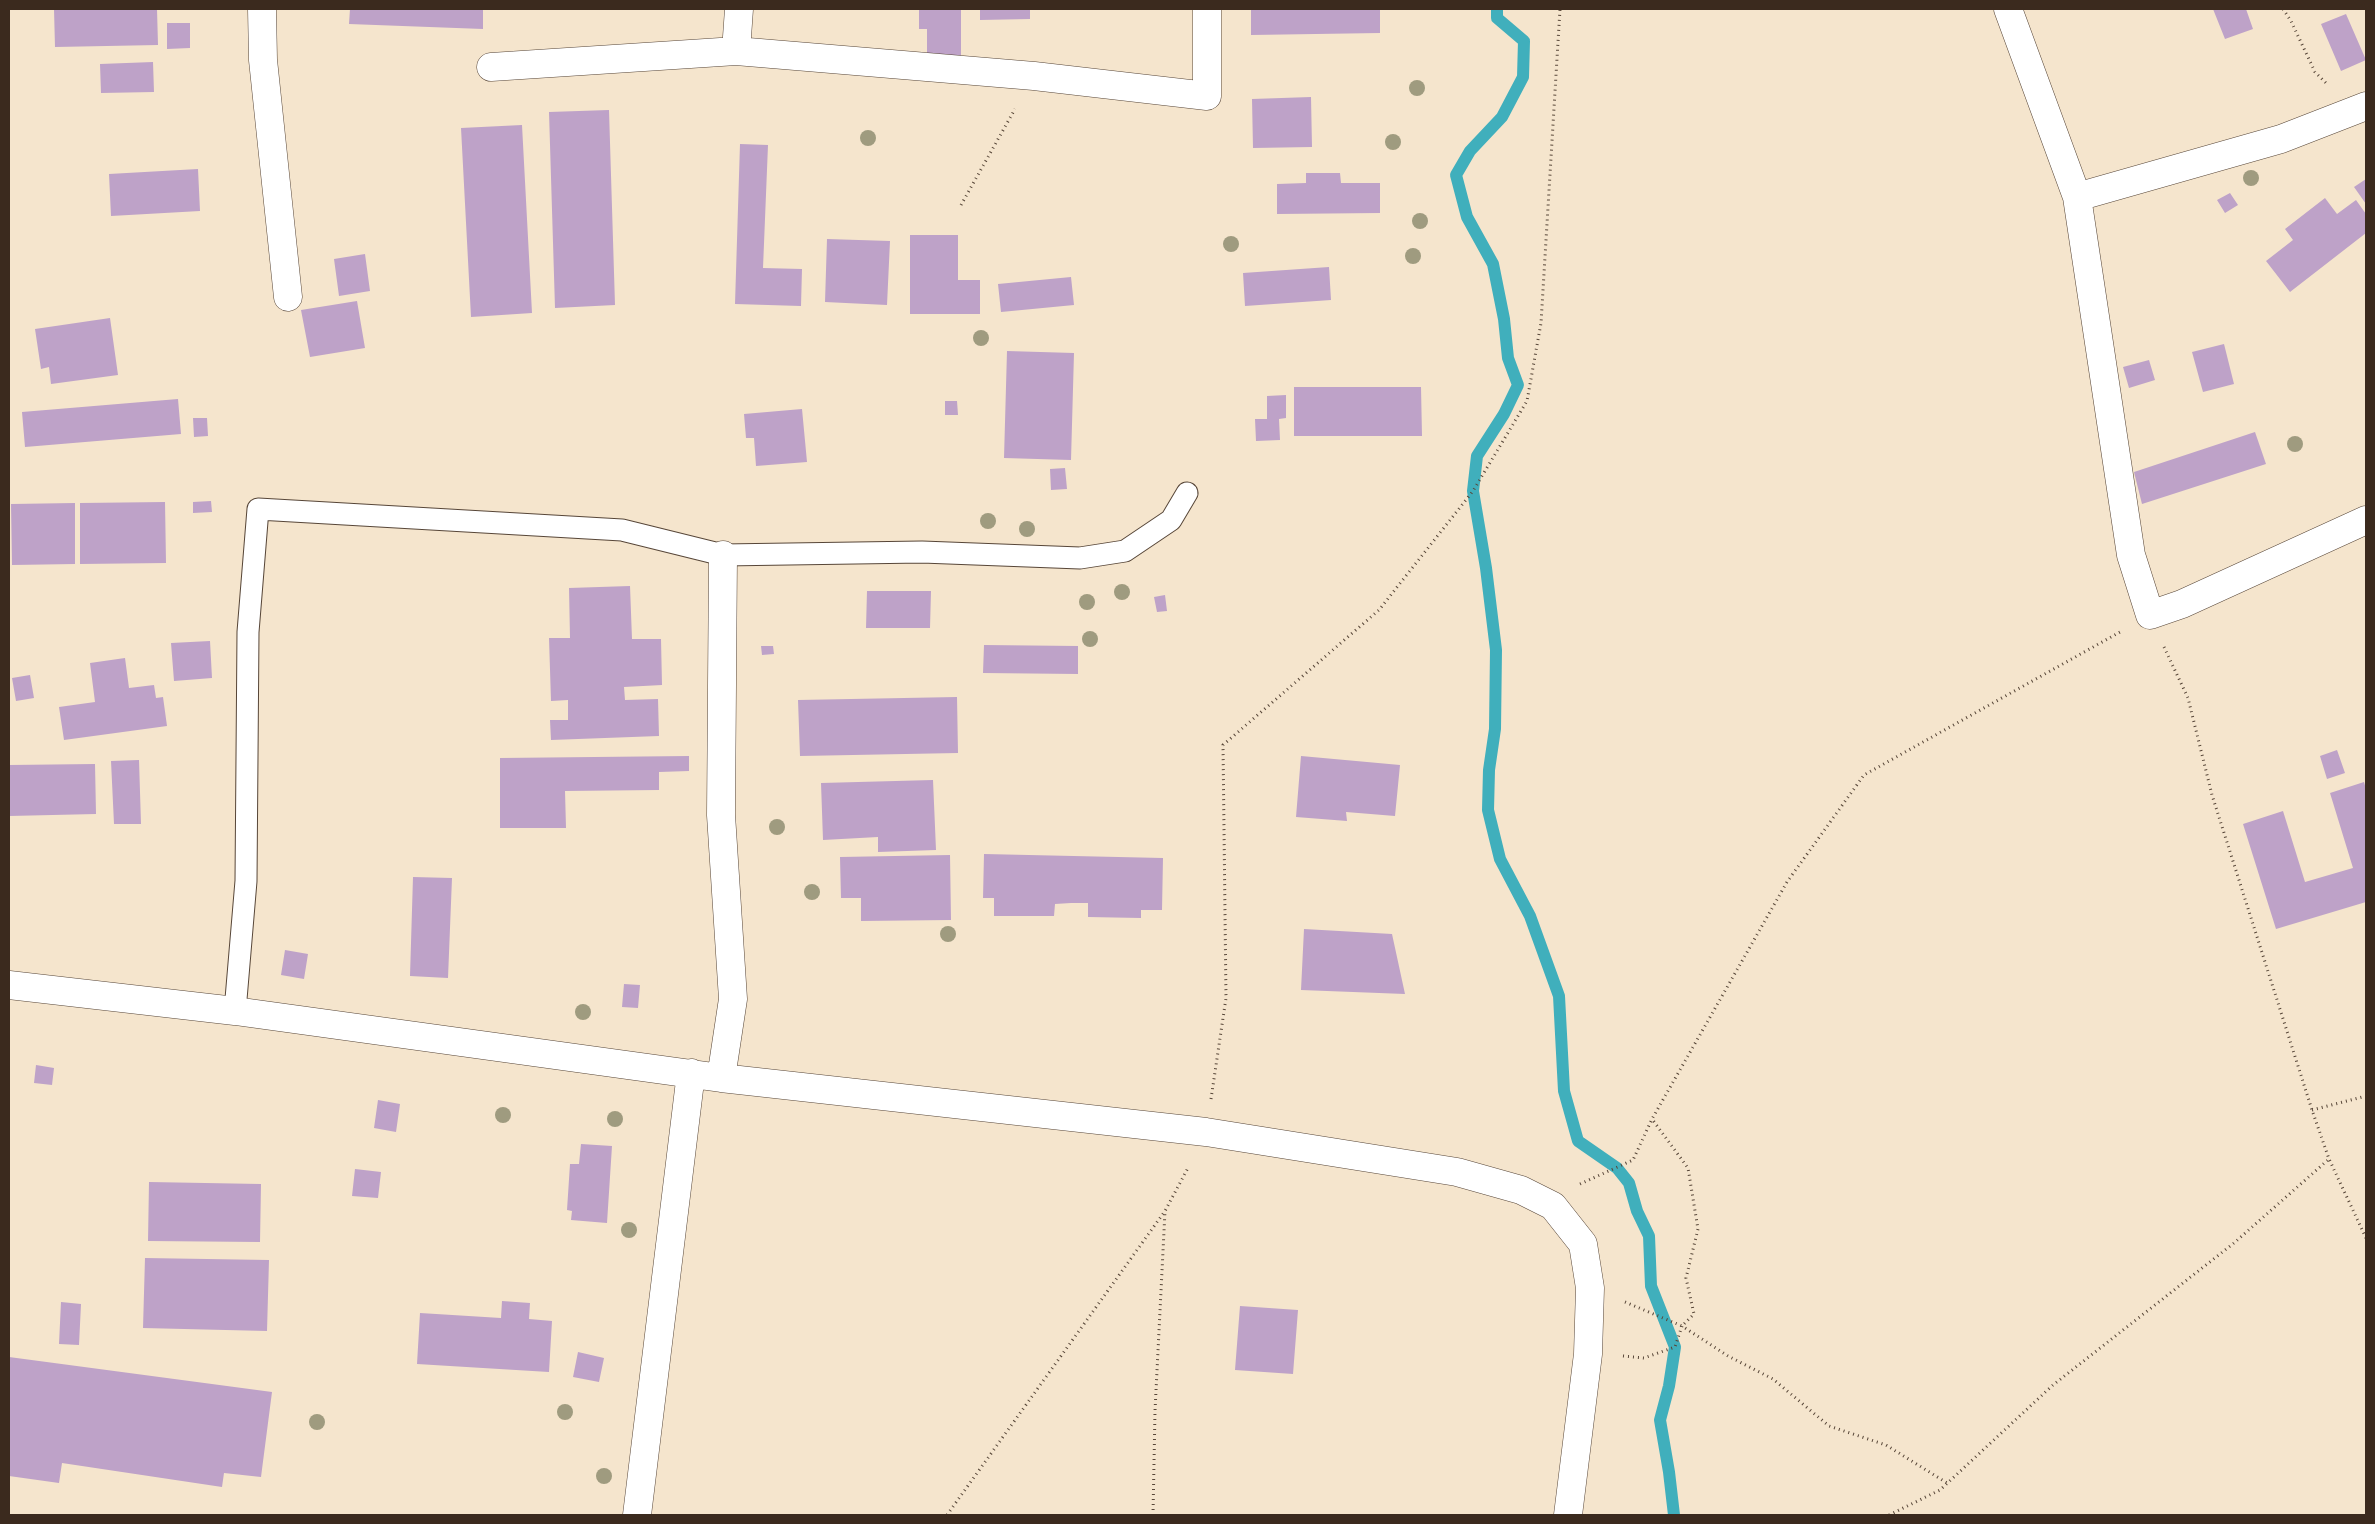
<!DOCTYPE html>
<html>
<head>
<meta charset="utf-8">
<style>
	body { margin:0 }
	#map { position:relative; width:2375px; height:1524px; overflow:hidden; background:#f5e5cd; font-family:"Shantell Sans",sans-serif }
	canvas { display:block }
	.frame { position:absolute; inset:0; border:10px solid #3b2a1e; pointer-events:none }
</style>
</head>
<body>
<div id="map">
<canvas width="2375" height="1524"></canvas>
<div class="frame"></div>
</div>
<script>
const g = document.querySelector('canvas').getContext('2d');
g.lineJoin = 'round';
function shape(rows) {
  const path = new Path2D();
  for (const r of rows) {
    path.moveTo(r[0], r[1]);
    for (let i = 2; i < r.length; i += 2) path.lineTo(r[i], r[i + 1]);
  }
  return path;
}
function strokePath(path, color, width, dash) {
  g.strokeStyle = color;
  g.lineWidth = width;
  g.lineCap = dash ? 'butt' : 'round';
  g.setLineDash(dash || []);
  g.stroke(path);
}
function paint(path, color) {
  g.fillStyle = color;
  g.fill(path, 'evenodd');
}
strokePath(shape([
	[1497,9,1497,18,1524,41,1523,77,1502,117,1470,151,1456,175,1467,217,1493,264,1504,319,1508,358,1518,385,1504,414,1477,456,1473,491,1486,568,1496,650,1495,729,1489,770,1488,810,1500,859,1530,916,1559,996,1564,1091,1578,1141,1617,1168,1629,1183,1637,1211,1649,1236,1651,1286,1675,1347,1669,1386,1660,1420,1669,1472,1674,1515]
]), '#40afbc', 12);
paint(shape([
	[54,9,157,9,158,45,55,47],
	[350,9,483,9,483,29,349,24],
	[919,9,961,9,961,56,927,57,927,29,919,29],
	[980,9,1030,9,1030,19,980,20],
	[1251,9,1380,9,1380,33,1251,35],
	[2213,9,2246,9,2253,29,2225,39],
	[2346,14,2366,60,2341,71,2321,24],
	[167,23,190,23,190,48,167,49],
	[153,62,154,92,101,93,100,64],
	[1311,97,1312,147,1253,148,1252,99],
	[609,110,615,305,555,308,549,112],
	[522,125,532,313,471,317,461,128],
	[740,144,768,145,763,268,802,269,801,306,735,304],
	[198,169,200,211,111,216,109,174],
	[1306,173,1340,173,1341,183,1380,183,1380,213,1277,214,1277,184,1306,183],
	[2366,179,2366,204,2354,187],
	[2230,193,2238,205,2225,213,2217,200],
	[2325,198,2337,214,2356,200,2366,214,2366,233,2290,292,2266,261,2293,240,2285,229],
	[910,235,958,235,958,280,980,280,980,314,910,314],
	[827,239,890,241,887,305,825,302],
	[365,254,370,291,339,296,334,259],
	[1329,267,1331,300,1245,306,1243,273],
	[1071,277,1074,305,1001,312,998,284],
	[357,301,365,348,310,357,301,310],
	[110,318,118,375,51,384,49,367,41,369,35,329],
	[2224,344,2234,384,2203,392,2192,352],
	[1007,351,1074,353,1071,460,1004,458],
	[2149,360,2155,380,2129,388,2123,367],
	[1294,387,1421,387,1422,436,1294,436],
	[1286,395,1286,418,1279,419,1280,440,1256,441,1255,419,1267,419,1267,396],
	[178,399,181,434,25,447,22,412],
	[945,401,957,401,958,415,945,415],
	[802,409,807,462,756,466,754,438,746,438,744,414],
	[193,418,207,418,208,436,194,437],
	[2255,432,2266,464,2142,504,2134,472],
	[1065,468,1067,489,1051,490,1050,469],
	[211,501,212,512,193,513,193,502],
	[165,502,166,563,80,564,80,503],
	[75,503,75,564,12,565,11,504],
	[630,586,632,639,661,639,662,685,624,687,625,700,658,699,659,736,551,740,550,720,568,720,568,700,551,701,549,638,570,638,569,588],
	[867,591,931,591,930,628,866,628],
	[1165,595,1167,611,1157,612,1154,597],
	[210,641,212,678,174,681,171,643],
	[984,645,1078,646,1078,674,983,673],
	[761,646,773,646,774,654,762,655],
	[125,658,129,688,154,685,156,698,163,697,167,726,64,740,59,707,95,702,90,663],
	[30,675,34,698,16,701,12,678],
	[957,697,958,753,800,756,798,700],
	[2337,750,2345,773,2327,779,2320,756],
	[689,756,689,771,659,772,659,790,565,791,566,828,500,828,500,758],
	[1301,756,1400,765,1395,816,1346,812,1347,821,1296,817],
	[139,760,141,824,114,824,111,761],
	[95,764,96,814,9,816,9,765],
	[933,780,936,850,878,852,878,837,823,840,821,783],
	[2364,782,2366,789,2366,902,2276,929,2243,824,2283,811,2305,882,2353,868,2330,793],
	[984,854,1163,858,1162,910,1141,910,1141,918,1088,917,1088,903,1071,903,1055,904,1054,916,994,916,994,898,983,898],
	[950,855,951,920,861,921,861,898,841,898,840,857],
	[413,877,452,878,448,978,410,976],
	[1304,929,1392,934,1405,994,1301,990],
	[285,950,308,954,304,979,281,975],
	[624,984,640,985,638,1008,622,1007],
	[36,1065,54,1068,52,1085,34,1083],
	[378,1100,400,1104,396,1132,374,1128],
	[581,1144,612,1146,607,1223,571,1220,572,1211,567,1210,570,1164,579,1164],
	[355,1169,381,1172,378,1198,352,1196],
	[149,1182,261,1184,260,1242,148,1241],
	[145,1258,269,1260,267,1331,143,1328],
	[502,1301,530,1303,529,1319,552,1321,549,1372,417,1364,420,1313,501,1318],
	[61,1302,81,1304,79,1345,59,1344],
	[1240,1306,1298,1310,1293,1374,1235,1370],
	[578,1352,604,1358,599,1382,573,1377],
	[9,1357,272,1392,261,1477,224,1473,222,1487,62,1463,59,1483,9,1476]
]), '#bea2c8');
const service = shape([
	[235,1011,246,881,248,632,258,509,622,530,723,555,922,552,1080,558,1125,551,1171,520,1187,493]
]);
const minor = shape([
	[262,9,263,60,288,297],
	[2008,9,2077,197,2131,555,2150,615,2182,604,2366,520],
	[736,51,739,9],
	[491,67,736,51,1034,76,1207,96,1207,9],
	[2077,197,2281,139,2366,106],
	[9,985,235,1011,721,1078,1206,1132,1457,1172,1521,1190,1553,1206,1583,1244,1590,1288,1588,1354,1568,1515],
	[721,1078,733,999,721,815,723,555],
	[637,1515,691,1073]
]);
strokePath(service, '#574638', 23);
strokePath(minor, '#574638', 29);
strokePath(shape([
	[2283,9,2291,21,2315,72,2326,83],
	[961,205,1015,109],
	[2164,647,2188,698,2212,795,2312,1110,2329,1159,2366,1238],
	[1211,1099,1226,998,1223,745,1379,610,1473,491,1527,401,1541,323,1560,9],
	[2312,1110,2366,1096],
	[1580,1184,1633,1160,1652,1119,1787,882,1864,775,2120,632],
	[1625,1302,1682,1326,1694,1314,1686,1278,1698,1229,1688,1168,1652,1119],
	[1623,1356,1644,1358,1675,1347,1682,1326,1728,1356,1773,1379,1829,1426,1886,1445,1947,1483],
	[947,1515,1165,1211,1189,1166],
	[1153,1515,1155,1411,1165,1211],
	[1889,1515,1940,1490,2053,1385,2234,1243,2329,1159]
]), '#574638', 3, [1, 4]);
strokePath(service, '#fff', 21);
strokePath(minor, '#fff', 28);
g.fillStyle = '#9f9b7f';
for (const [x, y] of [
	[1417,88],
	[868,138],
	[1393,142],
	[2251,178],
	[1420,221],
	[1231,244],
	[1413,256],
	[981,338],
	[2295,444],
	[988,521],
	[1027,529],
	[1122,592],
	[1087,602],
	[1090,639],
	[777,827],
	[812,892],
	[948,934],
	[583,1012],
	[503,1115],
	[615,1119],
	[629,1230],
	[565,1412],
	[317,1422],
	[604,1476]
]) {
  g.beginPath();
  g.arc(x, y, 8, 0, 2 * Math.PI);
  g.fill();
}
</script>
</body>
</html>
